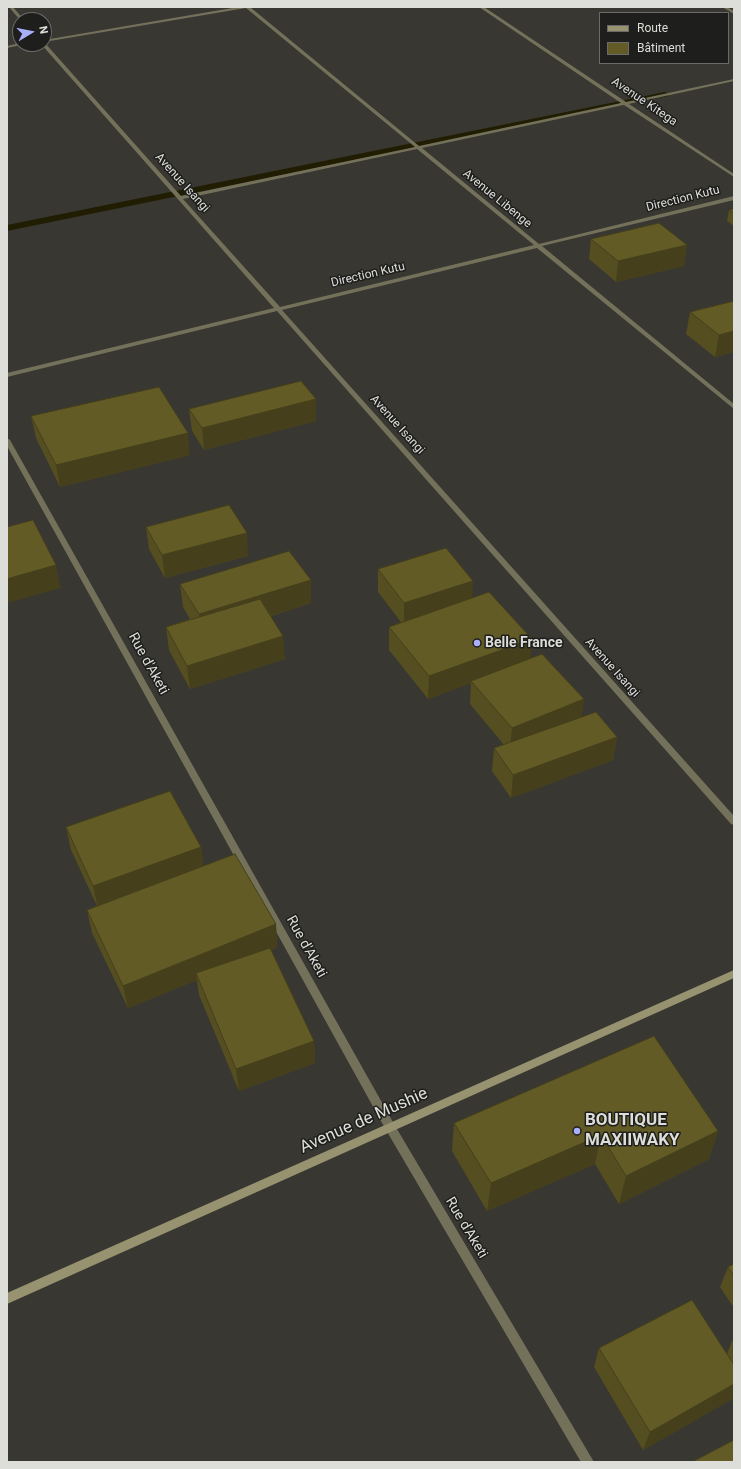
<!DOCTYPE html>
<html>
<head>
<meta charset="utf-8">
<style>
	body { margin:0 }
	#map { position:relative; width:741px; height:1469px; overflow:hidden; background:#383731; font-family:Roboto,sans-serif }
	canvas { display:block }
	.frame { position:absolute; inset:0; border:8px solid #ddddd9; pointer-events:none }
	.legend { position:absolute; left:599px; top:12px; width:130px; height:52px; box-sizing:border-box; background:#1e1e1c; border:1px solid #6a6a68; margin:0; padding:5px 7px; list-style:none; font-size:12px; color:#ddddd9 }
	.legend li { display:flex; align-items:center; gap:8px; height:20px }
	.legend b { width:20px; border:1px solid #6a6a68 }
	.north { position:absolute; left:12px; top:12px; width:40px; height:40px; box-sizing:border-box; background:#1e1e1c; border:1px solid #6a6a68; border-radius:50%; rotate:80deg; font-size:11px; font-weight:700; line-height:16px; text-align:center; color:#ddddd9 }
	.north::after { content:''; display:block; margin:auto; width:14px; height:18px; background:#aaaffb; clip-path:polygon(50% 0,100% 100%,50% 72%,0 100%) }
</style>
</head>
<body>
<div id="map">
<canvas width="741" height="1469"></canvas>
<div class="frame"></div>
<ul class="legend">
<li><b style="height:5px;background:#97926f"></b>Route</li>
<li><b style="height:11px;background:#635b26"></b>Bâtiment</li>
</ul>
<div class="north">N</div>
</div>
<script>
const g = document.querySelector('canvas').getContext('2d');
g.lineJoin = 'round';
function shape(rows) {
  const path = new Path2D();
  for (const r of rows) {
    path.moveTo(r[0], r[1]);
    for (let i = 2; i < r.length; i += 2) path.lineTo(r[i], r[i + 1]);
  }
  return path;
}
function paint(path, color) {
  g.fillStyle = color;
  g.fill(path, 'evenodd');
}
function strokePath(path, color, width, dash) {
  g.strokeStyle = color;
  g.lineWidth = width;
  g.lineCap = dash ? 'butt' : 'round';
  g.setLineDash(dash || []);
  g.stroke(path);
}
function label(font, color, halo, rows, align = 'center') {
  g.font = font + ' Roboto,sans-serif';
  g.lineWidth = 3;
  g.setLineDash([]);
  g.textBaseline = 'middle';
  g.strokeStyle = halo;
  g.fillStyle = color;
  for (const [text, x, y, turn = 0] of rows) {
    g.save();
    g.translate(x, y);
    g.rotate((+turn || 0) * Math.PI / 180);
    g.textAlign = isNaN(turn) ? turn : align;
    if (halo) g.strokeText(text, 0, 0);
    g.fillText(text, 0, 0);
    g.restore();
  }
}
paint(shape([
	[665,92,669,94,668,96,7,231,7,225,665,92]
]), '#211d02');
paint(shape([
	[9,7,13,7,24,20,20,20,9,7],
	[238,7,250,7,419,146,621,103,479,7,484,7,626,102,734,79,734,81,629,104,734,174,734,177,624,105,422,148,539,244,734,196,734,200,542,246,734,404,734,409,537,248,282,310,734,816,734,825,731,824,277,311,7,377,7,373,274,308,41,44,45,43,181,196,415,147,246,8,44,42,44,40,238,7],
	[417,149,534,245,280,307,183,199,417,149],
	[722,7,727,7,734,11,734,14,722,7],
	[20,43,26,44,7,48,7,46,20,43],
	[7,438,10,440,394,1124,594,1462,581,1462,386,1130,7,446,7,438]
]), '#74715b');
paint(shape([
	[734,970,734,978,7,1304,7,1293,734,970]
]), '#97926f');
paint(shape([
	[734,209,734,226,727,221,729,210],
	[591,239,687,245,684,266,616,282,589,259],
	[734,301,734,352,715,357,686,334,690,312],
	[316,399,316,421,204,450,192,431,189,409],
	[31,416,190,455,60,487,36,438],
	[146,527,248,556,165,578,149,549],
	[378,569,472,598,532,639,530,659,582,717,617,737,613,760,511,798,492,771,494,748,504,745,470,704,471,683,428,699,389,650,389,627,401,622,378,592],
	[180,584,311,603,271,616,285,659,190,689,169,650,166,627,190,619,183,607],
	[66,827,201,847,203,866,276,924,277,947,271,950,314,1041,315,1063,239,1091,199,995,197,980,128,1008,92,933,87,910,97,906,71,850],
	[454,1123,718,1131,709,1159,619,1204,595,1164,487,1211,452,1151],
	[734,1264,734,1308,720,1287,728,1267],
	[734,1340,734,1398,643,1450,594,1367,599,1348,727,1354,732,1341]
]), '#554e21');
paint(shape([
	[687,245,684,266,616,282,618,261],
	[734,331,734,352,715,357,719,335],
	[316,399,316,421,204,450,202,428],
	[188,433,190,455,60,487,56,465],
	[247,533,248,556,165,578,162,555],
	[56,565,61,588,7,603,7,579],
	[311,580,311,603,202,637,199,614],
	[473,581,472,604,404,626,404,603],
	[283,636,285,659,190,689,187,666],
	[532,639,530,662,471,681,471,683,428,699,429,676],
	[584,699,581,722,510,751,512,728],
	[617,737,613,760,511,798,513,775],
	[201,847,204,870,98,909,93,886],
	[276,924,277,947,199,979,196,973,197,980,128,1008,123,986],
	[314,1041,315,1063,239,1091,236,1069],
	[718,1131,709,1159,619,1204,626,1176],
	[601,1135,595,1164,487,1211,491,1183],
	[734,1384,734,1398,643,1450,650,1432]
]), '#45401b');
const building = shape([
	[734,209,734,213,729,210,734,209],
	[659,223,687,245,618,261,591,239,659,223],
	[734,301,734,331,719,335,690,312,734,301],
	[301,381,316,399,202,428,189,409,301,381],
	[159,387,188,433,56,465,31,416,159,387],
	[229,505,247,533,162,555,146,527,229,505],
	[33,520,56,565,7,579,7,527,33,520],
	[446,548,473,581,404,603,378,569,446,548],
	[289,551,311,580,199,614,180,584,289,551],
	[489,592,532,639,429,676,389,627,489,592],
	[260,599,283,636,187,666,166,627,260,599],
	[542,654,584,699,512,728,471,681,542,654],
	[596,712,617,737,513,775,494,748,596,712],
	[170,791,201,847,93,886,66,827,170,791],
	[235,854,276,924,123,986,87,910,235,854],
	[270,948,314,1041,236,1069,196,973,270,948],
	[654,1036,718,1131,626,1176,601,1135,491,1183,454,1123,654,1036],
	[734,1264,734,1276,728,1267,734,1264],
	[692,1300,734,1365,734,1384,650,1432,599,1348,692,1300],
	[734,1440,734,1462,692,1462,734,1440]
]);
paint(building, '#635b26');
strokePath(building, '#45401b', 1);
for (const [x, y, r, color] of [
	[477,643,4,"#aaaffb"],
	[577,1131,4,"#aaaffb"]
]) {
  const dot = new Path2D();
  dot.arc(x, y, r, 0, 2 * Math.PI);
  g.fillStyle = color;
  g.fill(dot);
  strokePath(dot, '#1e1e1c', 1.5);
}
label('12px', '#ddddd9', '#1e1e1c', [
	["Avenue Kitega",644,102,34],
	["Avenue Isangi",182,183,48],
	["Avenue Libenge",497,199,39],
	["Direction Kutu",683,199,-14],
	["Direction Kutu",368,275,-13],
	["Avenue Isangi",397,425,48],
	["Avenue Isangi",612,668,48]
]);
label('bold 14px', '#ddddd9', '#1e1e1c', [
	["Belle France",485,643]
], 'left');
label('14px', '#ddddd9', '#1e1e1c', [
	["Rue d'Aketi",148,664,61],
	["Rue d'Aketi",306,947,61],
	["Rue d'Aketi",466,1228,59]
]);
label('17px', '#ddddd9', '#1e1e1c', [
	["Avenue de Mushie",364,1121,-24]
]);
label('bold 17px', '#ddddd9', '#1e1e1c', [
	["BOUTIQUE",585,1121],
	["MAXIIWAKY",585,1141]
], 'left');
</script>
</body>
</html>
